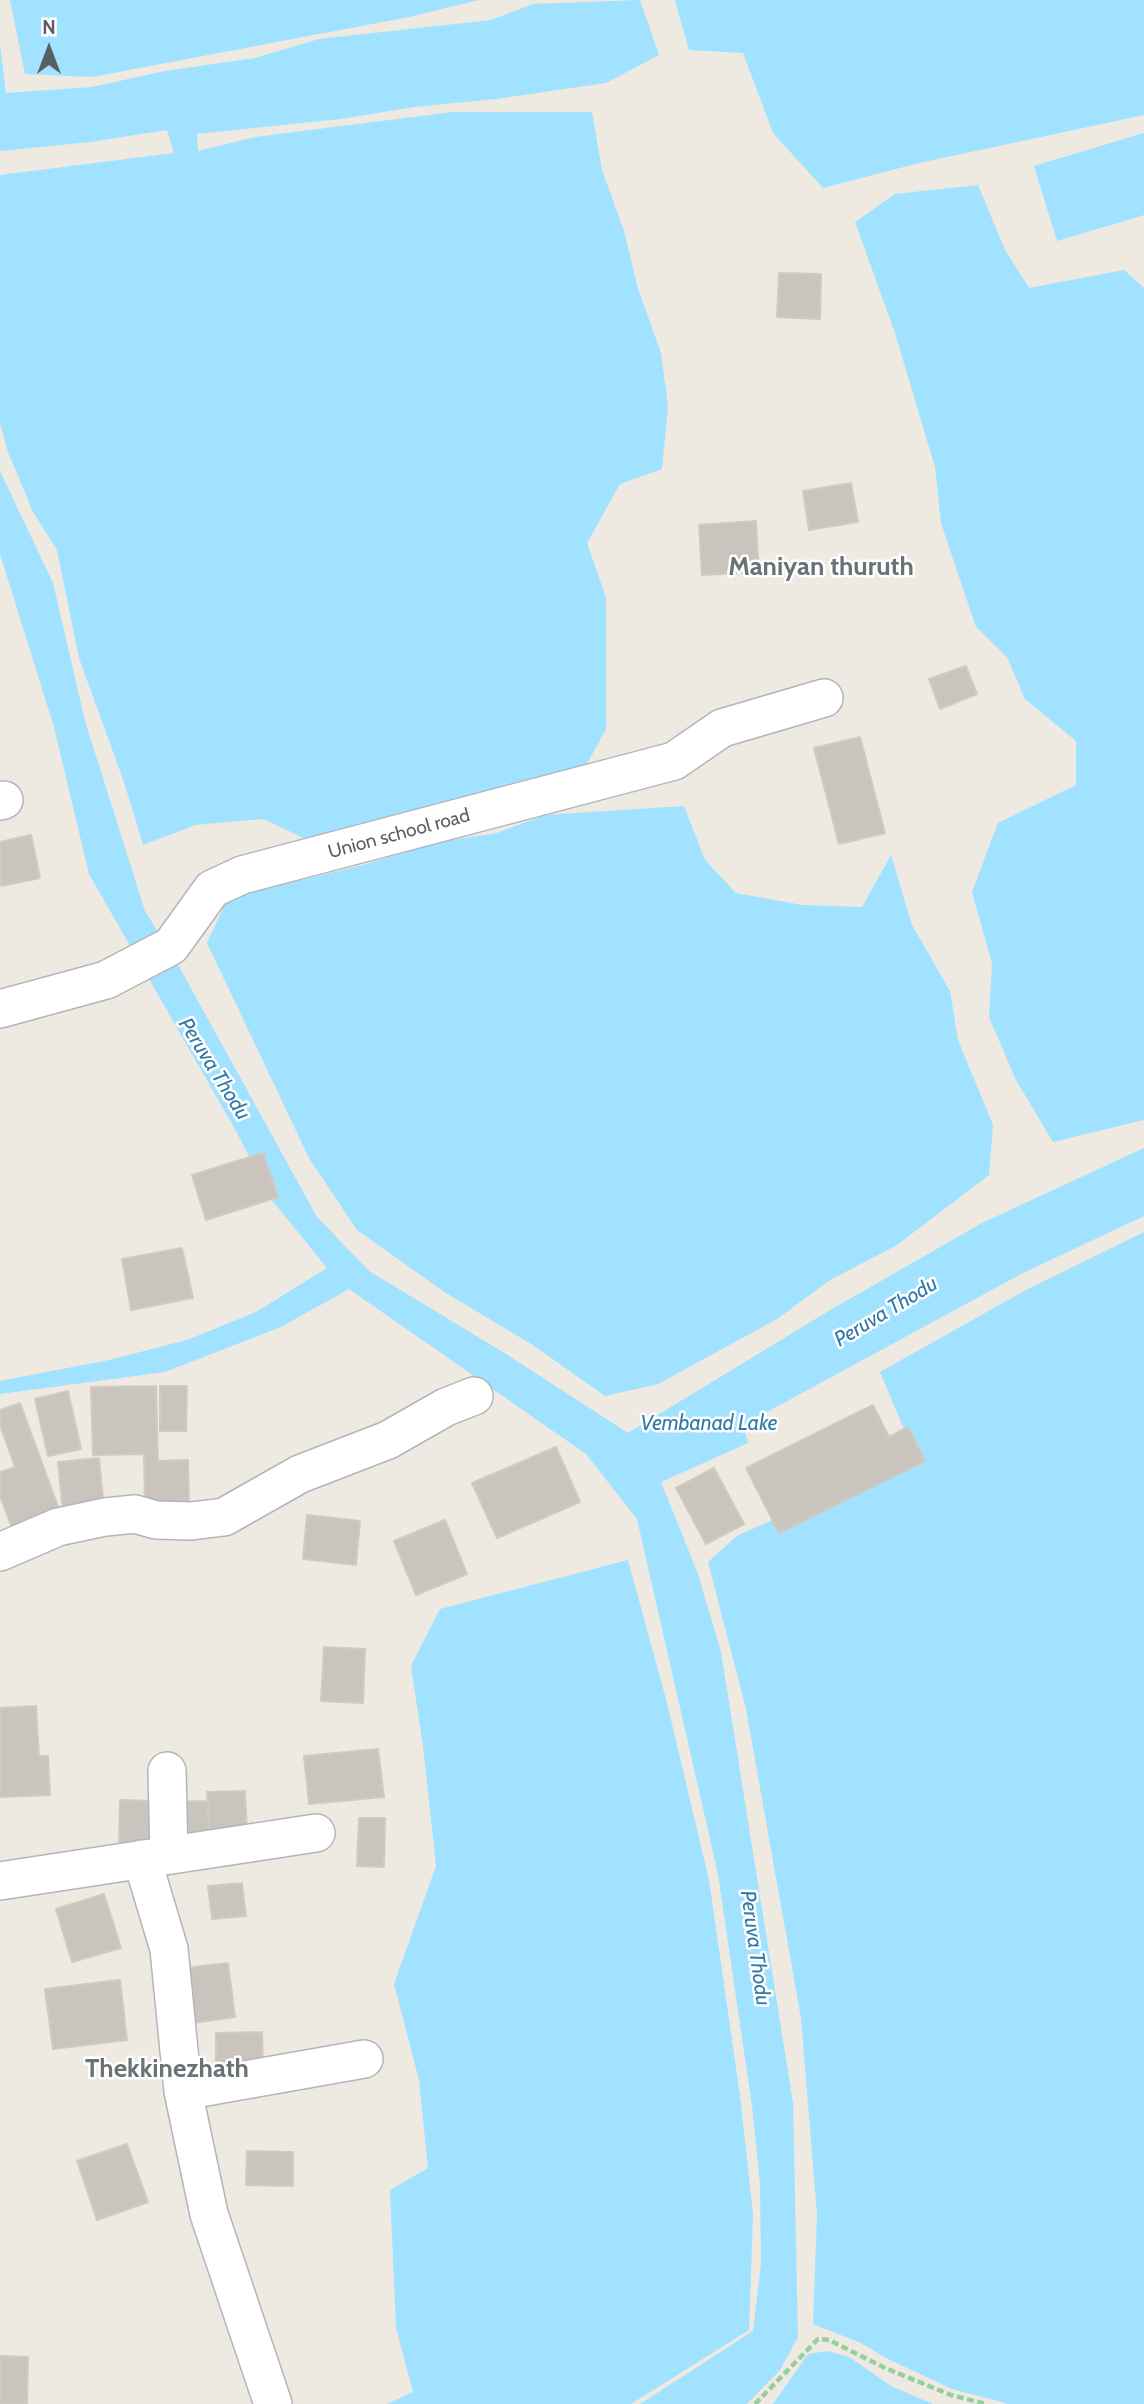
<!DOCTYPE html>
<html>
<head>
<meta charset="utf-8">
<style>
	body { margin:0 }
	#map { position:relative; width:1144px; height:2404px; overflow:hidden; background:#eee9e1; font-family:Cabin,sans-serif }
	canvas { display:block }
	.north { position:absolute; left:14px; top:14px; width:70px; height:70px; -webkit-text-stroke:5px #fff; paint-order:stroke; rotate:0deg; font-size:19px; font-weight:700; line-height:28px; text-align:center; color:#5a5f64 }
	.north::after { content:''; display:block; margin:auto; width:24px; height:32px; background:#5a5f64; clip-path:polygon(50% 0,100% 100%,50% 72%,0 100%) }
</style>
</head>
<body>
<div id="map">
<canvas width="1144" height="2404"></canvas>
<div class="north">N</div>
</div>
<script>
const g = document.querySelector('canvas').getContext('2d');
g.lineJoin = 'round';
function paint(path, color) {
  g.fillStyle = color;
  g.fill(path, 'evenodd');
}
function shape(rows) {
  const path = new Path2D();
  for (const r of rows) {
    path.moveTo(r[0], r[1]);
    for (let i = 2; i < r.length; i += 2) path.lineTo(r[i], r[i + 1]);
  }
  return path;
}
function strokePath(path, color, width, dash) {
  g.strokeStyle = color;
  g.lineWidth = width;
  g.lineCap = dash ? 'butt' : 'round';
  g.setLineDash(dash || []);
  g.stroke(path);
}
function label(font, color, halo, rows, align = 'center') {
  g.font = font + ' Cabin,sans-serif';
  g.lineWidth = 5;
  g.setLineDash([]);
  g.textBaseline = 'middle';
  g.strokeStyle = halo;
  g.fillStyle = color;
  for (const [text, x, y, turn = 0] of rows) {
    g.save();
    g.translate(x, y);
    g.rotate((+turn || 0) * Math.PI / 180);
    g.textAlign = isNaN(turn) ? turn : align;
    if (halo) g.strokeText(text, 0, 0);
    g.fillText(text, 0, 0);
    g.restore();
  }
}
paint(shape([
	[10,0,479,0,409,17,92,77,25,74],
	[640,0,659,55,606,83,496,99,414,107,340,119,197,134,198,151,255,137,453,112,592,112,602,170,624,231,638,289,661,353,668,406,662,469,620,484,587,543,606,598,606,729,577,782,323,847,263,819,195,825,143,845,124,782,79,658,57,550,33,512,8,452,0,423,0,175,174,153,167,130,90,142,0,151,0,44,6,93,92,87,165,71,255,58,319,39,491,20,533,4],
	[675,0,1144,0,1144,115,919,163,823,188,773,133,743,53,689,50],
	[1144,133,1144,215,1057,241,1034,166],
	[978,185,1005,250,1029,288,1124,270,1144,288,1144,1120,1053,1142,1016,1080,989,1017,992,963,972,892,998,823,1076,785,1076,741,1025,699,1007,657,976,627,941,523,935,467,917,407,895,333,855,222,895,194],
	[0,471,53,583,85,721,145,911,176,961,317,1217,369,1271,506,1354,628,1433,832,1309,982,1223,1144,1148,1144,1216,1023,1273,743,1425,748,1443,661,1482,698,1574,721,1652,793,2103,798,2337,780,2370,747,2404,640,2404,753,2331,761,2264,760,2184,752,2106,718,1874,637,1519,586,1454,349,1289,281,1327,165,1372,0,1394,0,1381,109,1360,187,1340,256,1312,327,1268,271,1199,236,1131,89,874,54,727,0,554],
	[684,806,705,860,736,893,802,905,862,907,891,855,912,925,950,991,958,1040,993,1125,989,1175,897,1245,830,1280,777,1319,658,1384,605,1396,533,1345,446,1293,357,1230,309,1158,207,943,228,898,363,865,439,842,497,833,545,815],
	[1144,1232,1144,2404,1009,2404,952,2389,886,2358,861,2343,813,2324,817,2215,801,2018,746,1709,708,1562,737,1536,915,1455,880,1372,1026,1290],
	[628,1560,667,1703,709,1880,741,2103,753,2215,749,2330,631,2404,387,2404,413,2392,396,2328,390,2190,428,2168,419,2080,394,1984,436,1866,423,1746,411,1666,440,1609],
	[828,2351,849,2357,891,2386,933,2404,773,2404,808,2354]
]), '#a0e2ff');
const building = shape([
	[779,273,821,274,820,319,777,317,779,273],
	[851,483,858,522,809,530,803,491,851,483],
	[756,521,759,572,702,575,699,525,756,521],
	[966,666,977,694,940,709,929,679,966,666],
	[860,737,885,833,839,844,814,748,860,737],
	[31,835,40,878,1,886,0,842,31,835],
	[263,1153,278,1197,206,1220,192,1175,263,1153],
	[182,1248,193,1298,131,1310,122,1259,182,1248],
	[156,1386,158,1461,188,1460,189,1505,145,1506,144,1454,93,1455,91,1387,156,1386],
	[160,1386,187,1386,186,1431,160,1431,160,1386],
	[68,1391,81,1449,48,1456,35,1399,68,1391],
	[20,1403,64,1523,16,1539,0,1496,0,1472,15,1467,0,1425,0,1410,20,1403],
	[873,1405,889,1437,908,1427,925,1461,779,1533,746,1468,873,1405],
	[556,1447,580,1502,497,1538,472,1483,556,1447],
	[99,1458,104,1508,63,1512,58,1462,99,1458],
	[714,1468,744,1524,706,1544,676,1488,714,1468],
	[307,1515,360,1521,356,1565,303,1559,307,1515],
	[445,1520,467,1574,416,1595,394,1541,445,1520],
	[324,1647,365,1649,363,1703,321,1701,324,1647],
	[36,1706,39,1756,48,1756,50,1795,0,1797,0,1708,36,1706],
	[378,1749,384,1797,309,1804,304,1756,378,1749],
	[245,1791,247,1832,209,1834,207,1792,245,1791],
	[120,1800,154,1801,152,1845,119,1844,120,1800],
	[208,1801,209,1834,178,1834,178,1802,208,1801],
	[359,1818,385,1818,384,1867,357,1866,359,1818],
	[242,1883,246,1916,212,1919,208,1886,242,1883],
	[104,1894,121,1948,72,1962,56,1909,104,1894],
	[228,1963,235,2017,193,2023,186,1968,228,1963],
	[120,1980,127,2040,53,2049,45,1989,120,1980],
	[262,2032,263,2069,216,2070,216,2033,262,2032],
	[127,2144,148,2202,97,2220,77,2161,127,2144],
	[247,2151,293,2152,293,2186,246,2185,247,2151],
	[0,2356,28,2357,27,2404,0,2404,0,2356]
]);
paint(building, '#c9c4be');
strokePath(building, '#d3cabf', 2);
const minor = shape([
	[0,801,4,800],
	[0,1009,106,980,171,946,212,889,242,875,674,761,722,728,824,698],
	[0,1552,58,1527,105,1517,135,1514,156,1520,191,1521,224,1517,300,1474,388,1440,446,1407,474,1396],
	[167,1771,169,1855],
	[142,1859,169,1949,183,2091,209,2214,273,2404],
	[0,1881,316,1833],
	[183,2091,364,2059]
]);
strokePath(minor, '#b2b6ba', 40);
strokePath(shape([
	[755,2404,818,2339,829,2340,885,2368,951,2395,986,2404]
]), '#96cf9e', 4.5, [7, 3.5]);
strokePath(minor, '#fff', 37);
label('19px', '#5a5f64', '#fff', [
	["Union school road",399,834,-15]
]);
label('italic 21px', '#307aa7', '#fff', [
	["Peruva Thodu",214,1069,58],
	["Peruva Thodu",886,1312,-31],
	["Vembanad Lake",709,1424],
	["Peruva Thodu",755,1948,82]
]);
label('bold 26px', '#6b7276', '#fff', [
	["Maniyan thuruth",821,567],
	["Thekkinezhath",167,2069]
]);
</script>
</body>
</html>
